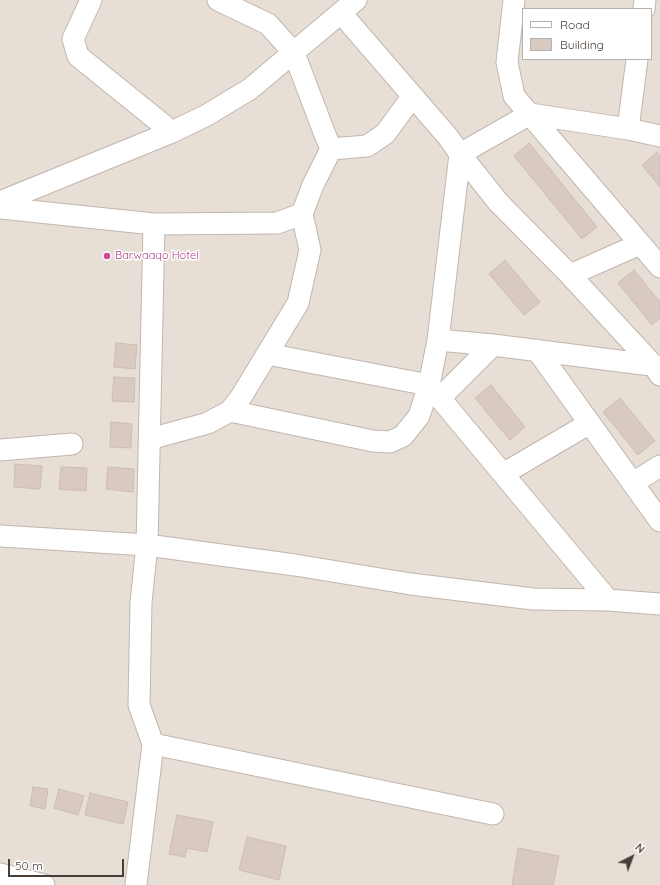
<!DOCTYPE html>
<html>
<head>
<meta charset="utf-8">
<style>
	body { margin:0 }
	#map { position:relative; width:660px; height:885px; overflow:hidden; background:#f3eee8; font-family:Quicksand,sans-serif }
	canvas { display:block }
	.legend { position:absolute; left:522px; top:8px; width:130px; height:52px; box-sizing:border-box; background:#fff; border:1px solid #b5b1af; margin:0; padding:5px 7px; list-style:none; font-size:12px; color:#473d37 }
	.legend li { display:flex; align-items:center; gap:8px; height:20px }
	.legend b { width:20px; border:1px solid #b5b1af }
	.north { position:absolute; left:612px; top:837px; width:40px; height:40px; -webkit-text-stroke:3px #fff; paint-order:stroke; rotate:42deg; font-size:11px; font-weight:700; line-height:16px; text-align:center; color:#473d37 }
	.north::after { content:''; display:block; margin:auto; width:14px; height:18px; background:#473d37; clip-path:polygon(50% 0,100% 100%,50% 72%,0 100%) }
	.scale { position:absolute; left:8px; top:859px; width:116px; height:18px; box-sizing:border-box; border:2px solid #473d37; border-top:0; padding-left:5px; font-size:12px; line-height:14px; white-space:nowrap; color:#473d37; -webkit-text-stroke:3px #fff; paint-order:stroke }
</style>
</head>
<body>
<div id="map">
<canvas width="660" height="885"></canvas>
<ul class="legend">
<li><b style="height:5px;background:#fff"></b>Road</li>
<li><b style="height:11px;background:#d8cac1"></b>Building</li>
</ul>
<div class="north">N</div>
<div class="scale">50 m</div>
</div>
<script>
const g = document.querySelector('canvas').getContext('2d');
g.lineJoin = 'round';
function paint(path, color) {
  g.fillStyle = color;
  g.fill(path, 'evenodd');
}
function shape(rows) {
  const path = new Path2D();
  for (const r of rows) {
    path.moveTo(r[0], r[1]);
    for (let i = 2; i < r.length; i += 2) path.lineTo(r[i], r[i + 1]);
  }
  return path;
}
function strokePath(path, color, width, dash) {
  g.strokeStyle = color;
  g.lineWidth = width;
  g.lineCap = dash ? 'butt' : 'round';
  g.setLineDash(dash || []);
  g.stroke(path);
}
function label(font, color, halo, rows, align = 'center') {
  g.font = font + ' Quicksand,sans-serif';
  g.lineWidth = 3;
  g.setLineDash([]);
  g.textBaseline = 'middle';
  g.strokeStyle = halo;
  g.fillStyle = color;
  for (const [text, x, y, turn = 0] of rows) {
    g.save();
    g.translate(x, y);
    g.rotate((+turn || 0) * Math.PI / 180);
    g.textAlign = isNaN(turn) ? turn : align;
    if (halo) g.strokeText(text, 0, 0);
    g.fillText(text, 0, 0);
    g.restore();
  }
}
paint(shape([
	[0,0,660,0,660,885,0,885],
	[523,9,651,9,651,59,523,59]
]), '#e7ded6');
const building = shape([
	[529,143,597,227,582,239,514,156,529,143],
	[657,152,660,156,660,187,642,165,657,152],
	[505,260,540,302,524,315,489,274,505,260],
	[634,270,660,302,660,318,652,325,618,283,634,270],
	[116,343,137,345,135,369,114,367,116,343],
	[114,377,135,378,134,402,112,401,114,377],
	[491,385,525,427,510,440,475,398,491,385],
	[620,398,655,441,638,455,603,412,620,398],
	[111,422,132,424,131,448,110,447,111,422],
	[15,464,42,466,40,489,14,487,15,464],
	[61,467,87,468,86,491,59,489,61,467],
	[108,467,134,469,133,492,106,489,108,467],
	[33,787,48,789,45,809,30,806,33,787],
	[59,789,84,796,78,815,54,808,59,789],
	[90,793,128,802,123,824,85,815,90,793],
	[177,815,213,822,207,852,187,848,185,857,169,854,177,815],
	[247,837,286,846,279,880,239,870,247,837],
	[518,848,559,856,553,885,512,885,518,848]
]);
paint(building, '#d8cac1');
strokePath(building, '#cfbdb1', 1);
const minor = shape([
	[91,0,73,39,78,56,172,132],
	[514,0,507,62,514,96,660,267],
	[644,9,645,0],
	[628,129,637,59],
	[660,136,628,129,530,114,460,154,498,202,570,275,654,366,660,375],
	[331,149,367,146,385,134,412,97],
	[0,202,172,132,207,115,250,89,356,0],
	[0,208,154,224,277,223,302,214],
	[570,275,640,244],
	[438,340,493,345,659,366],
	[537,350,660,521],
	[267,354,429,385,608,600],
	[440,398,493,345],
	[230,411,373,441,390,442,403,436,419,416,429,385,438,340,460,154,448,137,341,13],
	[150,439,208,423,230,411,241,397,298,303,310,250,302,214,313,185,331,149,324,132,294,53,268,24,218,0],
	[0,450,72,444],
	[503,474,590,423],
	[633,483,660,466],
	[0,536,147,545,295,565,411,584,533,599,608,600,660,604],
	[153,744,493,814],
	[0,874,44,885],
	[136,885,153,744,139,705,141,602,147,545,154,224]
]);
strokePath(minor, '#c2b6ae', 23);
strokePath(minor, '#fff', 21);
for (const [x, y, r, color] of [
	[107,256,4,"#d1479c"]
]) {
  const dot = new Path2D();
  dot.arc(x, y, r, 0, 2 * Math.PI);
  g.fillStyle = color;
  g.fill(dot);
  strokePath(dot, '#fff', 1.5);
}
label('11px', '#b23c85', '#fff', [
	["Barwaaqo Hotel",115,256]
], 'left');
</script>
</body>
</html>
